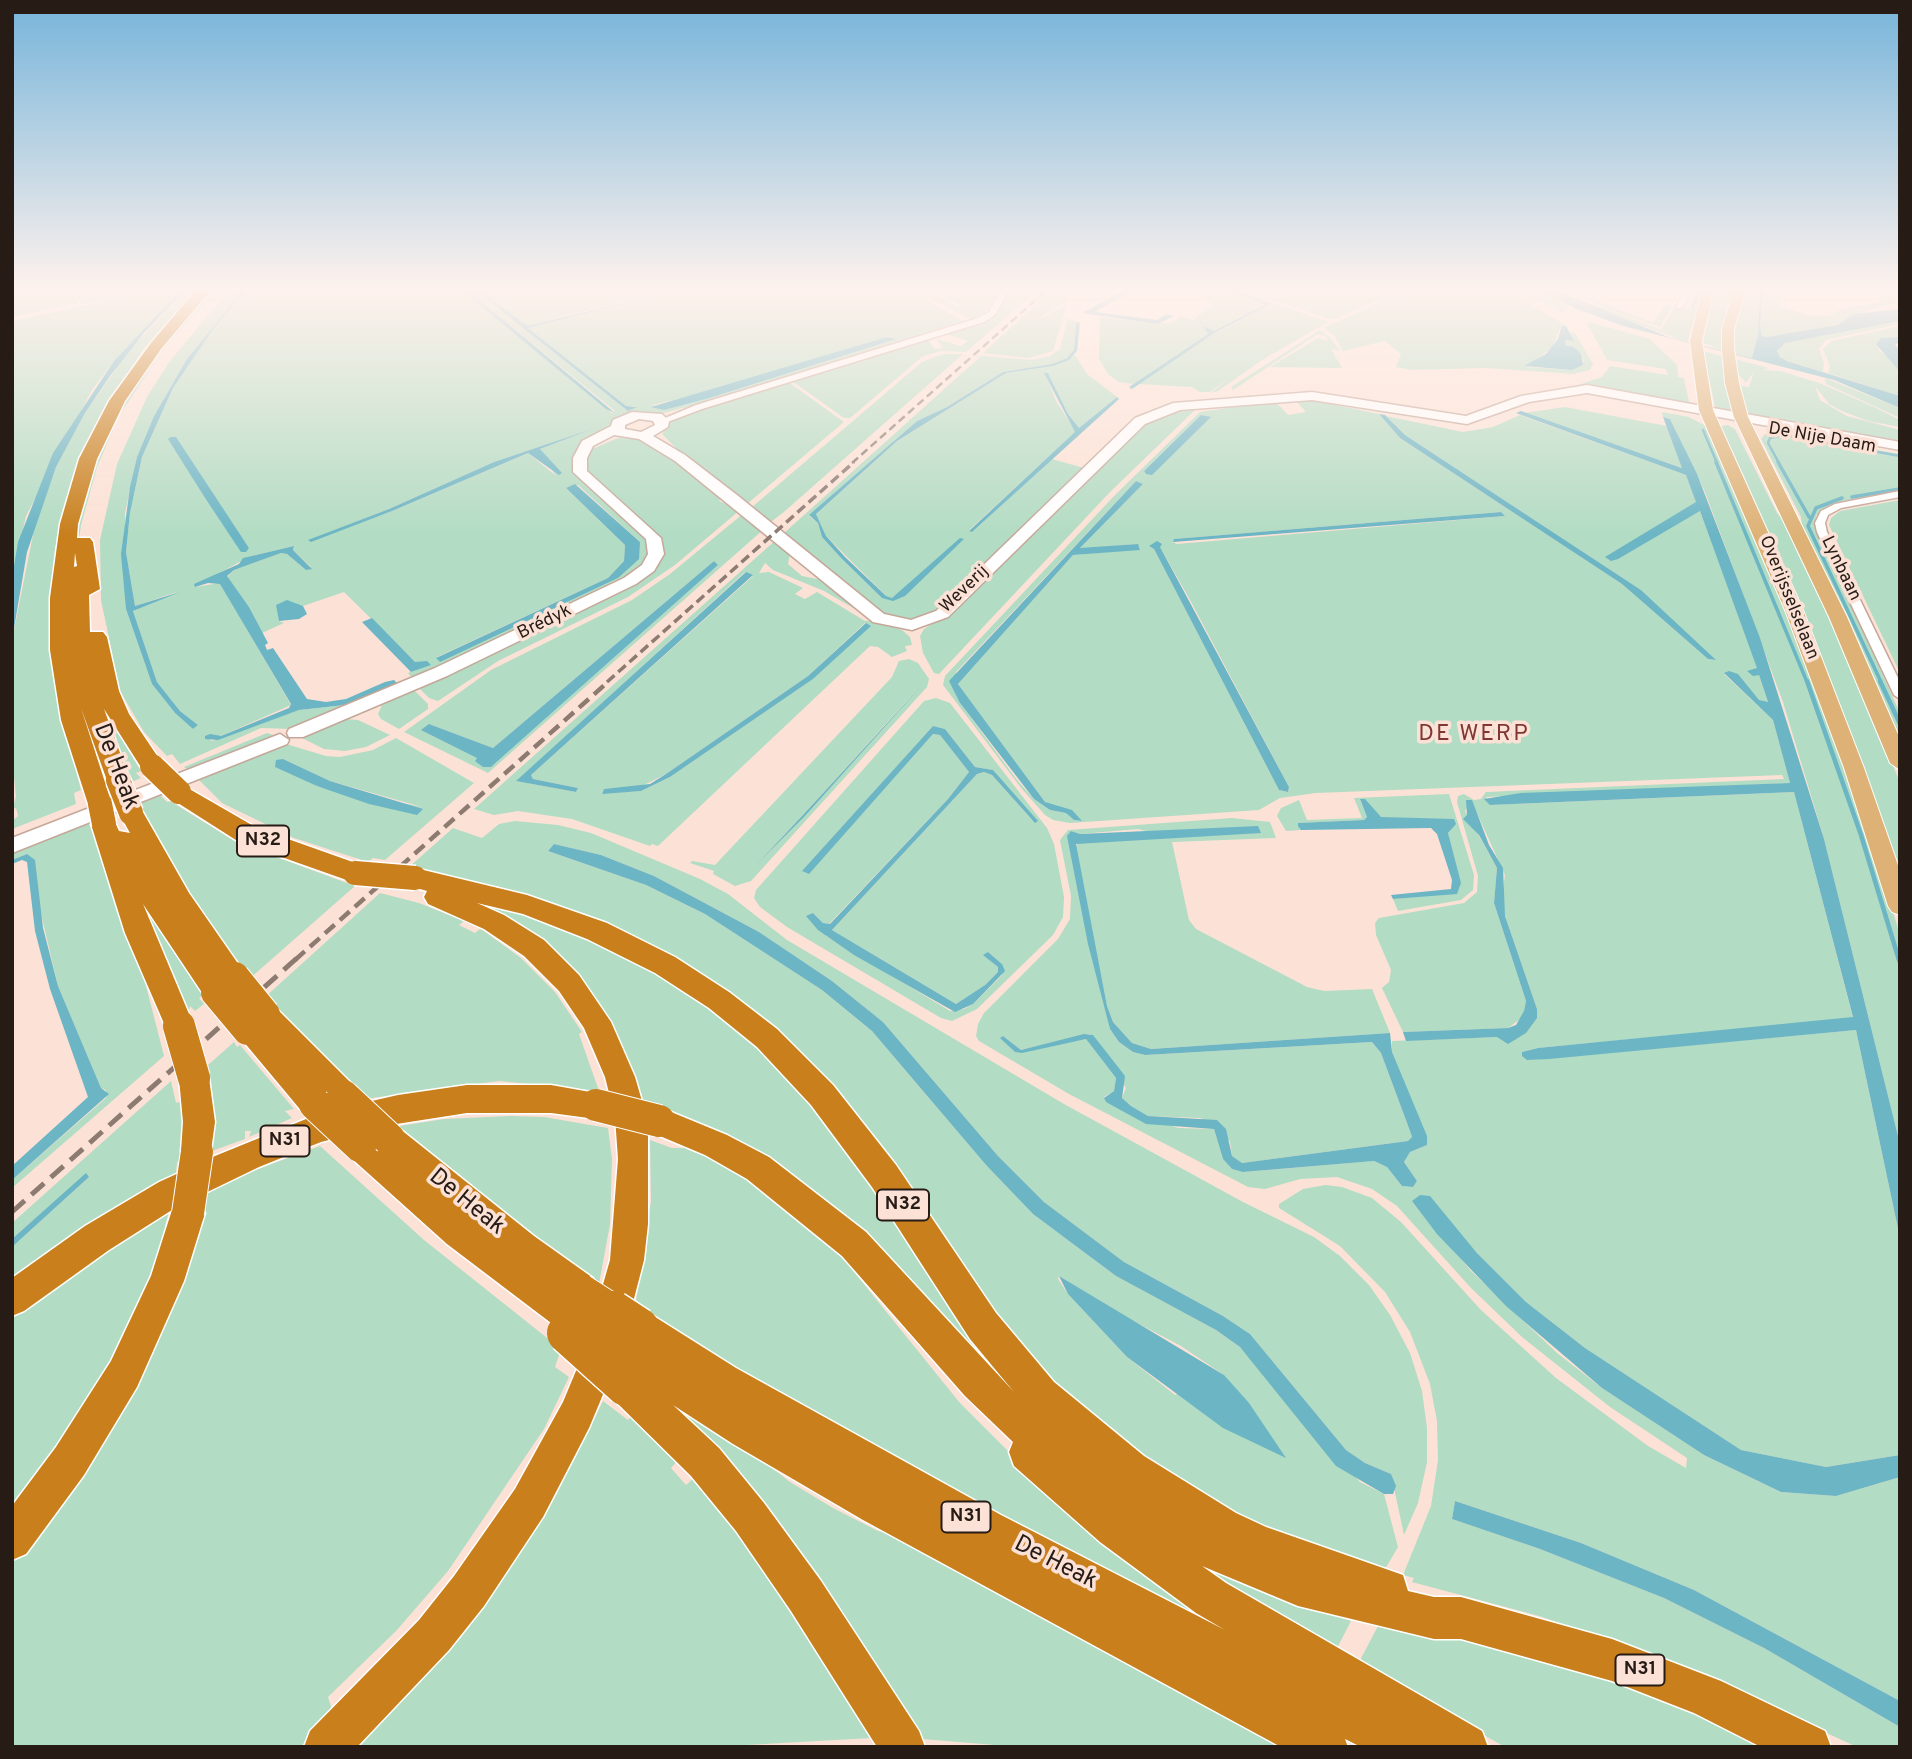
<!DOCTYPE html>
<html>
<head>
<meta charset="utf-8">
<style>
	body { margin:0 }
	#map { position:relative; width:1912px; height:1759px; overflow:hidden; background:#fce2d6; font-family:Overpass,sans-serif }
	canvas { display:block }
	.frame { position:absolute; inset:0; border:14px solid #271b16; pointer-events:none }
</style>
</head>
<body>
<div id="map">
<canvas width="1912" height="1759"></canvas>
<div class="frame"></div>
</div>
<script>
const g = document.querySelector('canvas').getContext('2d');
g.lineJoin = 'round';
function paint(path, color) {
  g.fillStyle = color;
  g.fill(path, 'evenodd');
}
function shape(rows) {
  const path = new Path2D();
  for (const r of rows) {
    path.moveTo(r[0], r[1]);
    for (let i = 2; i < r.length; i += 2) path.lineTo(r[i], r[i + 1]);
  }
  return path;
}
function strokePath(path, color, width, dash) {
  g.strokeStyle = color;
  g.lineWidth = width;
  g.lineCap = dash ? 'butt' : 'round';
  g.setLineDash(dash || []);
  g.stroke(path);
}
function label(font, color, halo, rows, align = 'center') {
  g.font = font + ' Overpass,sans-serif';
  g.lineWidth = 7;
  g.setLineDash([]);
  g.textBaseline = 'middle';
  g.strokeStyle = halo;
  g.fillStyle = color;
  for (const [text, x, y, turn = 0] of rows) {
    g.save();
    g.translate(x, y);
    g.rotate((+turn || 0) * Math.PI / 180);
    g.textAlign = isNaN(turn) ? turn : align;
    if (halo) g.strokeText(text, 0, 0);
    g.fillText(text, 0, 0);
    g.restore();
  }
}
paint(shape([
	[12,290,70,290,78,303,12,317],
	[74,290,180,290,114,361,92,390,26,516,12,578,12,321,149,292,85,304,81,304],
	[186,290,198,290,142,351,120,386,72,483,55,549,50,627,54,682,81,790,74,793,76,804,12,829,12,821,18,816,16,808,12,809,16,797,12,755,12,640,36,520,56,467,85,413,128,352],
	[210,290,215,290,161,352,119,416,97,467,81,525,74,576,109,783,105,784,80,700,70,621,77,525,87,486,116,416,157,352],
	[229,290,243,290,187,359,154,416,137,457,125,513,126,609,152,684,175,713,193,729,198,725,180,711,157,682,133,611,180,591,135,606,126,552,130,513,142,457,173,388,214,328,246,290,461,290,612,413,615,411,467,290,475,290,628,411,636,406,626,406,528,328,677,290,909,290,962,321,701,403,664,413,638,413,615,421,582,445,573,465,575,473,647,540,650,547,647,560,635,573,413,679,408,673,430,665,427,662,415,662,344,592,303,606,292,604,278,610,279,621,284,623,262,633,249,607,227,577,234,570,281,553,287,554,306,570,311,567,293,550,294,546,251,556,219,573,195,587,220,583,291,705,221,736,205,736,212,741,299,710,345,705,397,683,403,686,292,729,261,728,180,764,172,754,167,756,144,732,120,691,101,600,100,540,117,464,147,397,170,361],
	[887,337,895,339,664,410,652,405,710,392],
	[595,428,540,449,555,475,528,453,392,511,309,540,389,509,494,462],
	[176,438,212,494,249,548,242,552,205,498,169,439],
	[578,485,640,542,618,578,440,661,437,657,608,578,624,561,625,545,566,488],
	[481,290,668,290,527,326],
	[914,290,926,290,957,307,960,305,932,290,1000,290,985,313,971,319],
	[1009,290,1037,290,966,352,941,351,923,356,850,418,844,418,792,381,927,337,934,349,943,348,937,339,961,346,968,341,943,333,997,311],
	[1052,290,1078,290,1066,297,1066,303,1058,305,1034,323,1067,304,1053,351,1029,358,983,353],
	[1180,290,1230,290,1265,303,1214,331,1203,327,1208,334,1133,384,1119,382,1108,374,1099,359,1100,317,1158,324,1173,322,1181,316,1193,320,1212,305,1204,297],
	[1236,290,1328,322,1262,360,1218,391,1211,393,1229,378,1210,392,1200,392,1192,387,1138,384,1216,332,1271,304],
	[1244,290,1279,299,1302,290,1400,290,1333,320],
	[1406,290,1506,290,1562,323,1553,347,1526,367,1572,370,1584,361,1574,347,1565,345,1566,340,1574,341,1569,332,1575,333,1593,364,1590,370,1573,374,1486,368,1411,370,1396,367,1401,354,1385,341,1343,351,1335,337,1324,328],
	[1520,290,1542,290,1570,306,1562,312],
	[1698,290,1704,290,1687,342,1608,313,1587,302,1605,308,1594,302,1597,301,1653,323,1666,304,1672,306,1660,327,1607,309,1661,330,1675,306,1689,309],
	[1713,290,1734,290,1728,307,1721,350,1701,342],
	[1745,290,1760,290,1758,335,1752,358,1734,353,1733,340],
	[1763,290,1783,290,1779,300,1782,307,1810,316,1828,316,1844,309,1880,302,1881,298,1870,290,1877,290,1897,303,1854,314,1838,325,1766,337,1762,336,1760,326],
	[1068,318,1076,322,1074,351,1067,358,1052,364,1003,372,947,407,917,421,809,516,818,523,822,537,841,558,882,598,901,598,919,582,892,598,886,596,826,536,816,514,897,441,1006,373,1053,366,1075,355,1087,374,1117,397,1079,428,1068,414,1048,373,1045,373,1056,401,1076,432,969,530,972,532,1052,459,1084,468,942,608,928,617,910,620,886,616,784,533,981,356,1032,360,1050,356,1060,349],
	[1900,321,1900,324,1826,340,1819,349,1824,363,1823,372,1783,359,1778,354,1778,348,1785,343],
	[1590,322,1650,339,1677,365,1678,377,1684,378,1689,402,1666,403,1575,386,1602,377,1610,366,1668,375,1666,369,1607,360,1589,327,1587,323],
	[1900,326,1900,337,1892,337,1878,350,1889,357,1900,372,1900,396,1828,373,1830,366,1823,349,1831,341],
	[1320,330,1331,338,1337,347,1340,351,1331,349,1342,368,1270,367,1318,338,1327,341,1327,337,1318,334,1233,390,1231,387],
	[1703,351,1722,356,1732,407,1729,411,1719,410,1715,406],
	[943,354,963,354,785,511,771,522,751,508,922,362],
	[1735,359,1769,368,1763,370,1781,371,1822,384,1874,407,1900,420,1900,427,1868,421,1842,411,1829,404,1815,386,1820,400,1847,416,1900,430,1900,444,1750,414,1743,408,1741,399,1742,386,1749,387,1754,372,1746,383,1734,369],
	[1825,378,1900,408,1900,418,1826,384],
	[787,381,844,422,747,504,683,455,662,434,673,420],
	[1307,399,1379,414,1400,438,1622,584,1708,659,1715,660,1641,590,1405,435,1386,416,1463,432,1493,427,1520,415,1686,475,1697,502,1611,561,1700,511,1758,669,1748,671,1759,675,1768,703,1759,700,1735,673,1724,674,1773,720,1790,783,1486,797,1490,805,1794,792,1853,1018,1538,1048,1522,1052,1528,1060,1856,1030,1900,1238,1900,1455,1826,1467,1741,1450,1585,1348,1526,1302,1476,1252,1412,1201,1471,1271,1557,1353,1602,1388,1704,1455,1781,1492,1836,1496,1900,1477,1900,1701,1694,1590,1581,1543,1455,1501,1452,1519,1540,1549,1664,1598,1764,1648,1900,1727,1900,1747,1857,1747,1668,1660,1539,1616,1412,1582,1414,1578,1403,1575,1431,1506,1438,1460,1437,1421,1430,1384,1410,1332,1385,1292,1340,1246,1279,1208,1279,1204,1303,1189,1326,1185,1342,1187,1372,1198,1401,1222,1481,1310,1556,1378,1648,1446,1686,1468,1687,1458,1610,1407,1522,1337,1471,1288,1397,1206,1372,1189,1337,1177,1300,1179,1265,1189,1248,1187,1069,1094,979,1041,976,1036,978,1024,984,1013,1058,939,1070,919,1071,896,1060,840,1068,830,1232,818,1270,822,1276,838,1172,842,1189,920,1196,929,1307,987,1324,991,1372,989,1390,1033,1151,1049,1132,1043,1113,1022,1107,1006,1075,847,1080,841,1172,838,1138,829,1080,834,1071,831,1110,1029,1119,1042,1133,1052,1145,1055,1372,1042,1381,1053,1410,1131,1412,1137,1408,1141,1242,1163,1232,1156,1230,1141,1201,1118,1148,1116,1131,1106,1122,1098,1126,1088,1090,1034,1021,1050,1003,1036,1001,1038,1015,1052,1086,1039,1116,1078,1114,1091,1104,1097,1106,1102,1178,1128,1214,1129,1223,1159,1232,1169,1244,1172,1374,1161,1387,1167,1402,1186,1413,1187,1417,1181,1404,1162,1410,1152,1427,1145,1392,1052,1392,1041,1497,1037,1537,1018,1537,1009,1505,916,1502,898,1505,875,1471,800,1465,811,1497,868,1494,903,1526,1001,1523,1017,1508,1028,1403,1032,1382,988,1389,982,1391,970,1376,935,1375,923,1379,918,1464,903,1477,892,1478,876,1457,802,1458,796,1464,794,1474,800,1481,799,1486,792,1784,779,1782,775,1316,793,1280,798,1259,810,1070,823,1053,820,1045,815,1022,789,943,685,945,676,1115,495,1200,412,1275,401,1288,415,1306,412,1295,400],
	[1201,415,1210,417,1152,474,1146,474,1144,471],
	[1136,481,1143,484,1079,549,1137,544,1140,549,1073,555,958,684,1045,802,1081,821,1074,820,1066,813,1050,810,1034,799,1017,780,960,703,956,672],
	[1501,512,1505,516,1177,544,1173,542,1174,539],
	[1149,546,1160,547,1190,600,1289,787,1288,792,1279,790,1154,549],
	[1565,407,1667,426,1683,468,1524,413],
	[1195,410,1109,493,939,674,934,673,923,653,920,636,924,629,944,617,1139,426,1167,413],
	[1662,412,1689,417,1706,426,1811,670,1884,882,1900,935,1900,1144,1824,839,1783,702,1705,492,1670,419,1663,417],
	[1728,425,1735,429,1777,513,1789,527,1873,715,1900,783,1900,876,1721,435,1721,426],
	[1781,433,1900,454,1900,491,1830,505,1816,516,1815,526,1900,713,1900,745,1802,528,1801,517,1761,439,1765,434],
	[618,438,639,439,672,458,722,497,719,501,740,510,675,565,628,597,498,661,438,701,429,698,418,687,634,583,659,537,586,471,584,464,592,449],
	[1900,500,1900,673,1829,525,1831,518,1840,511],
	[744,513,764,529,488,773,404,732,491,670,632,600,670,574],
	[714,561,718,565,491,767,475,761,478,758,429,724,493,748],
	[777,539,790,553,788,564,802,576,822,580,867,616,824,591,773,570,765,563,759,573,769,572,803,588,795,594,805,599,817,592,865,621,874,620,902,630,910,637,912,645,905,646,907,651,892,657,878,647,870,646,658,846,652,844,650,846,572,819,518,811,494,815,474,809],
	[745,572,753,576,531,775,533,779,578,788,576,792,517,781],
	[865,623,870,626,813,679,670,777,641,791,602,793,604,789,640,787,666,774,808,676],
	[90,649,113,725,141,771,136,773,141,778,129,783,109,739],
	[909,659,918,663,929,679,927,687,751,881,735,886,713,874,714,871,690,863,692,861,715,865,892,677,899,661],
	[921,685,805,816,756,865,803,815],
	[413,689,428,704,428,709,399,729,381,719,378,714,382,705],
	[936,698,950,703,1047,828,1054,844,1064,897,1063,917,1053,935,977,1009,952,1021,941,1018,787,927,760,907,754,898,756,890,924,701],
	[933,726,945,729,975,767,993,770,1034,822,992,775,984,772,977,774,832,930,956,1004,985,985,998,972,998,967,984,955,988,952,1002,964,1002,975,973,1004,964,1009,950,1011,826,936,813,913,823,923,829,924,948,799,969,772,940,735,933,734,809,873,803,871],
	[345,719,358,720,390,735,366,747,345,751,324,749,300,737],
	[267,733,276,736,189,771,184,767],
	[396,738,474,783,385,860,373,858,368,862,294,838,222,803,196,777,286,744,326,756,340,757,373,750],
	[283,759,330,781,422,807,317,786],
	[158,793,167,802,170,801,236,842,355,886,248,980,217,944,137,802],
	[1449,794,1474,875,1473,890,1461,900,1398,911,1393,899,1457,893,1448,833,1455,824,1380,817,1360,800,1367,817,1364,820,1299,823,1301,830,1286,831,1277,816,1281,808,1299,800,1307,820,1362,818,1354,798],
	[88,820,143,974,164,1056,12,1188,12,1180,106,1098,106,1090,101,1088,58,986,27,854,12,860,12,851],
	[515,821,558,825,591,833,700,879,728,894,787,940,1064,1104,1243,1202,1314,1237,1340,1256,1369,1285,1390,1315,1410,1353,1422,1391,1427,1428,1427,1462,1418,1503,1404,1535,1391,1474,1365,1463,1346,1450,1250,1334,1223,1316,1124,1262,1044,1202,998,1156,883,1022,832,981,759,932,654,876,601,855,554,844,548,851,646,885,705,914,822,990,872,1031,986,1165,1033,1214,1116,1276,1216,1330,1240,1347,1360,1482,1384,1494,1398,1547,1385,1569,1226,1514,1074,1410,725,994,409,867,453,828,482,838,499,824],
	[1059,1276,1122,1315,1181,1346,1224,1375,1175,1395,1127,1357,1068,1294,1058,1279],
	[133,881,206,993,199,998,204,1004,195,1011,190,1006,188,1014],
	[380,893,419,903,464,921,459,925,475,933,480,929,484,931,521,958,555,992,582,1032,579,1034,599,1091,499,1081,364,1099,264,998],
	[461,896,592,937,713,1005,815,1101,1052,1437,927,1309,640,1100,621,1044,579,977],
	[234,1042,237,1047,240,1045,294,1109,285,1111,292,1118,249,1137,251,1131,245,1131,245,1139,212,1151,204,1077,210,1073,208,1065],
	[171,1081,176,1103,181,1101,182,1105,182,1159,177,1162,176,1173,146,1190,12,1287,12,1247,89,1177,86,1174,12,1239,12,1223],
	[510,1116,544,1117,608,1128,612,1159,610,1224,599,1284,393,1127,444,1119],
	[650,1140,672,1148,695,1148,737,1170,810,1227,842,1257,960,1403,1048,1491,1298,1675,783,1402,635,1308,651,1201],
	[320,1146,424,1240,561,1349,555,1367,569,1377,544,1429,448,1571,397,1630,328,1697,334,1716,300,1747,12,1747,12,1556,207,1193,250,1172],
	[171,1204,165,1226,170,1224,159,1261,108,1372,12,1516,12,1311],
	[640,1380,768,1465,790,1482,833,1508,878,1531,902,1535,1275,1738,1273,1744,1279,1747,1019,1747,922,1739],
	[603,1401,628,1420,634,1413,679,1459,671,1468,686,1485,694,1478,737,1531,872,1738,711,1747,349,1747,550,1492,556,1495],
	[1149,1536,1342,1610,1339,1617,1351,1621,1335,1652],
	[1392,1617,1617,1676,1780,1747,1505,1747,1358,1664,1378,1626,1387,1627]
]), '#b2dcc3');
paint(shape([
	[180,290,186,290,145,332,110,376,85,413,56,467,27,552,12,640,12,578,18,542,53,453,114,361],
	[243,290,246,290,214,328,173,388,142,457,130,513,126,552,135,606,180,592,133,611,157,682,180,711,198,725,193,729,175,713,152,684,126,609,121,554,130,487,137,457,154,416,187,359],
	[461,290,467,290,477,298,615,413,606,409],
	[475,290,481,290,527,326,677,290,528,328,626,406,637,407,628,411],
	[1124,290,1133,290,1095,312,1157,320,1167,314,1174,316,1158,324,1082,313],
	[1230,290,1236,290,1271,304,1216,332,1132,389,1129,387,1208,334,1203,326,1214,331,1265,304],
	[1542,290,1556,290,1668,337,1752,358,1758,335,1760,290,1763,290,1760,326,1762,336,1766,337,1838,325,1853,314,1900,309,1900,321,1785,343,1777,351,1780,357,1787,361,1900,396,1900,408,1834,380,1623,326,1574,308],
	[1076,322,1080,323,1077,351,1069,360,1053,366,1006,373,897,441,816,514,826,536,845,557,886,596,892,598,960,538,964,539,905,596,893,601,882,598,841,558,822,537,818,523,809,515,917,421,947,407,1003,372,1052,364,1067,358,1074,350],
	[1562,325,1566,326,1574,341,1566,340,1565,345,1574,347,1581,354,1583,365,1572,370,1524,366,1546,354,1558,339],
	[887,337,896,339,709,398,664,410,651,407],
	[1900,337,1900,343,1895,344,1900,351,1900,372,1876,344,1881,338],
	[1044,373,1048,373,1068,414,1079,428,1117,397,1119,399,972,532,969,531,1075,432],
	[1521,411,1682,468,1663,417,1670,419,1697,474,1760,638,1824,839,1900,1144,1900,1238,1856,1030,1549,1059,1527,1060,1522,1056,1522,1052,1538,1048,1853,1017,1794,792,1490,805,1484,799,1521,793,1790,783,1773,720,1724,673,1729,671,1738,674,1759,700,1768,702,1759,675,1753,676,1747,671,1757,668,1700,511,1618,559,1611,561,1605,557,1696,502,1686,475,1516,413],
	[1379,414,1385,415,1405,435,1641,590,1716,660,1708,659,1622,584,1400,438],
	[1201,415,1211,417,1152,475,1146,474,1144,471],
	[595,428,540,449,562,473,559,475,528,453,392,511,311,542,308,540,389,509,494,462],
	[171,437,176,437,249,548,246,552,241,552,205,498,168,439],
	[1136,481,1143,484,1080,548,1138,544,1140,550,1073,555,958,684,1045,802,1072,810,1082,821,1074,820,1066,813,1050,810,1034,799,960,703,949,681],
	[575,484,640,542,639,559,618,578,440,662,436,658,608,578,624,561,625,545,566,488],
	[1501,512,1505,516,1173,542,1174,539],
	[1157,541,1162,544,1160,547,1289,787,1288,792,1279,790,1154,549,1149,546],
	[294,546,293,550,312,569,306,570,287,554,281,553,234,570,227,576,249,607,268,643,265,645,267,650,273,648,307,699,326,702,346,699,385,682,394,680,397,683,345,705,299,710,218,740,205,739,205,736,210,734,221,736,289,708,291,704,220,584,208,583,195,587,194,584,239,564,243,558],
	[714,561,718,565,491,767,483,767,475,761,477,758,421,730,429,724,493,748],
	[746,572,753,575,531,775,533,779,578,788,576,792,516,781],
	[287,600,303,606,307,614,299,619,279,621,276,605],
	[372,618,415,662,427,661,431,665,411,672,362,622],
	[866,623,871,626,813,679,670,777,641,791,602,794,604,789,650,784,666,774,808,676],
	[922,685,805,816,756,865,803,815],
	[933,726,945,729,975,767,993,770,1038,821,1035,823,992,775,984,772,977,774,832,930,956,1004,985,985,998,972,998,967,983,955,988,952,1002,964,1005,971,973,1004,955,1012,854,955,818,930,806,916,813,913,823,923,830,924,948,799,969,772,940,735,933,734,809,874,802,871],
	[283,759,330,781,423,809,417,815,369,804,317,786,275,767,276,760],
	[1360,799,1365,799,1381,817,1454,819,1456,824,1448,833,1461,883,1457,894,1393,899,1391,895,1451,889,1452,880,1437,834,1431,828,1301,830,1298,826,1298,823,1364,820,1367,817],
	[1466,800,1472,800,1489,845,1503,868,1505,916,1537,1009,1537,1018,1526,1033,1508,1044,1497,1037,1406,1041,1403,1032,1508,1028,1516,1025,1524,1011,1526,1001,1494,903,1497,868,1479,835,1463,819,1467,815],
	[1258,826,1261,833,1076,844,1107,1006,1113,1022,1132,1043,1151,1049,1390,1033,1392,1052,1427,1136,1427,1145,1410,1152,1404,1162,1417,1181,1413,1187,1402,1186,1387,1167,1374,1161,1243,1172,1232,1169,1223,1159,1214,1129,1146,1124,1106,1102,1104,1098,1114,1091,1116,1078,1086,1039,1022,1053,1015,1052,1000,1038,1003,1036,1021,1050,1084,1034,1093,1035,1125,1076,1122,1098,1131,1106,1148,1116,1217,1120,1226,1129,1232,1156,1242,1163,1408,1141,1412,1137,1410,1131,1381,1053,1372,1042,1145,1055,1133,1052,1119,1042,1110,1029,1088,944,1067,836,1071,831,1080,834],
	[554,844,601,855,654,876,759,932,832,981,883,1022,998,1156,1044,1202,1124,1262,1223,1316,1250,1334,1346,1450,1365,1463,1391,1474,1396,1486,1393,1494,1384,1494,1336,1466,1240,1347,1216,1330,1116,1276,1033,1214,986,1165,872,1031,822,990,705,914,646,885,548,851],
	[27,854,35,860,43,928,58,986,101,1088,109,1094,12,1180,12,1166,88,1097,50,989,35,931,27,862,22,860,12,864,12,860],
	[86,1173,89,1177,12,1247,12,1239],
	[1420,1195,1430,1196,1476,1252,1526,1302,1585,1348,1741,1450,1826,1467,1900,1455,1900,1477,1836,1496,1781,1492,1704,1455,1602,1388,1506,1306,1437,1234,1412,1201],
	[1059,1276,1224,1375,1249,1403,1286,1458,1223,1428,1127,1357,1068,1294],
	[1455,1501,1581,1543,1694,1590,1900,1701,1900,1727,1764,1648,1664,1598,1540,1549,1452,1519]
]), '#6bb5c4');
strokePath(shape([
	[1693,306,1699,290],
	[1703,430,1717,463],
	[1779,463,1768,443,1770,438,1784,435,1900,456]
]), '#6bb5c4', 2.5);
strokePath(shape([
	[1716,462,1807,682],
	[1778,462,1809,517],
	[1852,497,1900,489],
	[1842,498,1816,508,1808,526,1881,682]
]), '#6bb5c4', 3.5);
strokePath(shape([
	[1807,681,1861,835,1899,960],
	[1880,681,1900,724]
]), '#6bb5c4', 4.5);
strokePath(shape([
	[1899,958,1900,962]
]), '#6bb5c4', 5);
const street = shape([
	[1001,290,1009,290,995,315,984,322,702,409,665,423,658,421,696,405,978,318,989,312,1001,290],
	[1684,290,1692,290,1682,308,1676,308,1684,290],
	[1900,491,1900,497,1841,508,1828,515,1825,523,1827,532,1900,682,1900,699,1894,695,1817,532,1815,523,1821,511,1835,504,1900,491]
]);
const secondary = shape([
	[1587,385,1900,442,1900,450,1587,393,1529,402,1467,424,1312,400,1180,410,1145,424,948,617,912,630,873,622,675,461,639,439,614,435,593,446,587,458,587,471,661,538,664,554,654,571,636,584,447,676,303,737,289,737,287,733,289,729,435,668,624,578,642,565,648,554,646,539,573,472,573,458,582,441,611,426,613,420,632,412,662,414,669,421,668,427,653,436,685,455,737,495,884,614,911,620,936,611,1135,418,1173,403,1312,392,1466,416,1521,396,1587,385],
	[639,419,653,421,655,425,641,432,625,429,625,425,639,419],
	[280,734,289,740,287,744,12,853,12,838,280,734]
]);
const primary = shape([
	[1702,290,1714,290,1702,341,1713,410,1803,610,1864,768,1900,871,1900,915,1892,912,1888,906,1844,768,1785,610,1699,410,1690,341,1702,290],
	[1734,290,1746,290,1734,329,1734,349,1739,383,1748,417,1847,617,1900,739,1900,770,1890,763,1829,617,1734,417,1725,383,1722,349,1722,329,1734,290]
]);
const highway = shape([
	[196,290,211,290,161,349,125,401,97,459,78,524,77,538,90,538,93,542,100,589,89,595,90,632,103,632,107,637,119,691,129,714,164,766,160,772,144,772,104,709,130,780,127,786,118,788,109,786,81,708,112,804,109,810,100,813,91,810,88,804,61,720,50,650,50,598,60,524,79,459,109,401,151,343,196,290],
	[75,553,77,566,74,567,75,553],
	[179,783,257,828,364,866,368,873,364,880,355,883,239,842,170,798,167,792,170,786,179,783],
	[131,804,140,807,189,893,248,978,244,986,229,988,231,992,227,1000,217,1004,207,1000,143,904,194,1026,189,1035,179,1038,169,1035,125,933,91,824,95,818,104,815,113,818,119,831,130,833,119,813,122,807,131,804],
	[415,868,527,895,607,923,675,957,729,992,777,1029,833,1085,896,1165,996,1313,1054,1382,1144,1456,1236,1513,1266,1527,1403,1575,1408,1591,1434,1597,1461,1597,1612,1639,1721,1681,1825,1731,1831,1747,1761,1747,1694,1713,1612,1681,1461,1639,1434,1639,1298,1606,1202,1566,1226,1583,1482,1731,1488,1747,1361,1747,1345,1739,1348,1747,1281,1747,863,1520,733,1444,673,1405,719,1448,764,1503,821,1581,919,1731,925,1747,877,1747,791,1611,736,1531,691,1476,613,1399,607,1386,613,1373,620,1370,617,1361,589,1428,543,1517,484,1606,449,1650,357,1747,304,1747,310,1731,419,1620,454,1576,515,1489,563,1402,583,1354,610,1260,618,1159,615,1117,605,1077,584,1028,559,991,524,956,484,929,428,904,424,897,427,891,406,885,402,878,406,871,415,868],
	[477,903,523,914,587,939,655,973,709,1008,757,1047,811,1105,872,1187,970,1339,1014,1392,866,1232,769,1157,727,1135,659,1107,646,1115,635,1077,611,1022,579,975,544,940,504,915,477,903],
	[648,1131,705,1155,747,1179,842,1256,965,1396,1013,1442,1009,1452,1014,1466,1100,1542,1196,1613,1225,1630,1001,1515,736,1368,652,1315,639,1310,630,1314,644,1260,648,1224,648,1131],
	[264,1003,274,1006,354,1086,358,1096,354,1105,398,1095,467,1085,551,1085,607,1095,612,1105,607,1115,596,1119,551,1113,467,1113,390,1125,400,1129,534,1236,593,1278,599,1290,593,1302,585,1306,590,1316,585,1329,572,1334,559,1329,447,1244,349,1156,344,1146,349,1136,353,1134,321,1142,259,1167,193,1199,200,1202,205,1213,184,1281,137,1387,84,1475,26,1554,12,1560,12,1506,56,1447,111,1361,151,1276,172,1210,109,1250,24,1311,12,1316,12,1278,85,1226,159,1182,194,1166,186,1162,181,1152,183,1122,179,1078,183,1069,194,1065,205,1069,209,1078,215,1122,210,1158,311,1117,304,1114,233,1029,238,1020,251,1017,254,1006,264,1003],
	[331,1104,332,1106,340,1109,327,1112,331,1104],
	[384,1126,378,1129,374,1138,361,1132,384,1126]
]);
strokePath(street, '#c5a799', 3);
strokePath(secondary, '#c5a799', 3);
strokePath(primary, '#fff', 2);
strokePath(highway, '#fff', 3);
paint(street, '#fff');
paint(secondary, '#fff');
paint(primary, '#deb277');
paint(highway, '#c87f1c');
strokePath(shape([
	[852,463,1047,290]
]), '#8d7b72', 2.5, [8, 4.5]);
strokePath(shape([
	[607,682,854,462]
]), '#8d7b72', 3.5, [10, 5]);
strokePath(shape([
	[295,960,609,681]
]), '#8d7b72', 4.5, [13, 7]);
strokePath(shape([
	[12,1212,297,958]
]), '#8d7b72', 5, [17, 9]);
const highwayBridgeFar2 = shape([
	[152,766,179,792],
	[118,780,131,813],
	[100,804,104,824],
	[355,873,415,878]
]);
const highwayBridgeFar1 = shape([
	[234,978,264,1015],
	[217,992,248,1029],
	[179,1026,194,1078],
	[343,1096,389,1139],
	[315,1104,360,1146],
	[596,1105,659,1121],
	[188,1213,197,1152],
	[581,1290,615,1312]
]);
const highwayBridge = shape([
	[613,1311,639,1328],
	[572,1316,633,1357],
	[567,1333,626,1386]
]);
strokePath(highwayBridgeFar2, '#fff', 27, []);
strokePath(highwayBridgeFar1, '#fff', 34, []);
strokePath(highwayBridge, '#fff', 43, []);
strokePath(highwayBridgeFar2, '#c87f1c', 24);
strokePath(highwayBridgeFar1, '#c87f1c', 32);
strokePath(highwayBridge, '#c87f1c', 40);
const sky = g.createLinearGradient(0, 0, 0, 536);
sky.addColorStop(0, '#76b4da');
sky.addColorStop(0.54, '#fef2ed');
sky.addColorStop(1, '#fef2ed00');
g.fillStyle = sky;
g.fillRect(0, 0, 1912, 536);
label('18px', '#271b16', '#fce2d6', [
	["De Nije Daam",1822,439,10],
	["Lynbaan",1840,569,64],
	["Weverij",965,590,-44],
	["Overijsselselaan",1788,598,68],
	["Brédyk",545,623,-26]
]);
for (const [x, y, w] of [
	[263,841,52],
	[285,1141,49],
	[903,1205,52],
	[966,1517,49],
	[1640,1670,49]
]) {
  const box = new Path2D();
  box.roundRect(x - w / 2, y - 15.5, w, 31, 5);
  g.fillStyle = '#fce2d6';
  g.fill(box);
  strokePath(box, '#271b16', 2);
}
label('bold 19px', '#271b16', null, [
	["N32",263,841],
	["N31",285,1141],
	["N32",903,1205],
	["N31",966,1517],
	["N31",1640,1670]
]);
g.letterSpacing = '2px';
label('23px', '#7f3732', '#fce2d6', [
	["DE WERP",1474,735]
]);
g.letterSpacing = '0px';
label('24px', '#271b16', '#fce2d6', [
	["De Heak",115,767,69],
	["De Heak",466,1203,39],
	["De Heak",1055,1564,27]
]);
</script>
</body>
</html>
